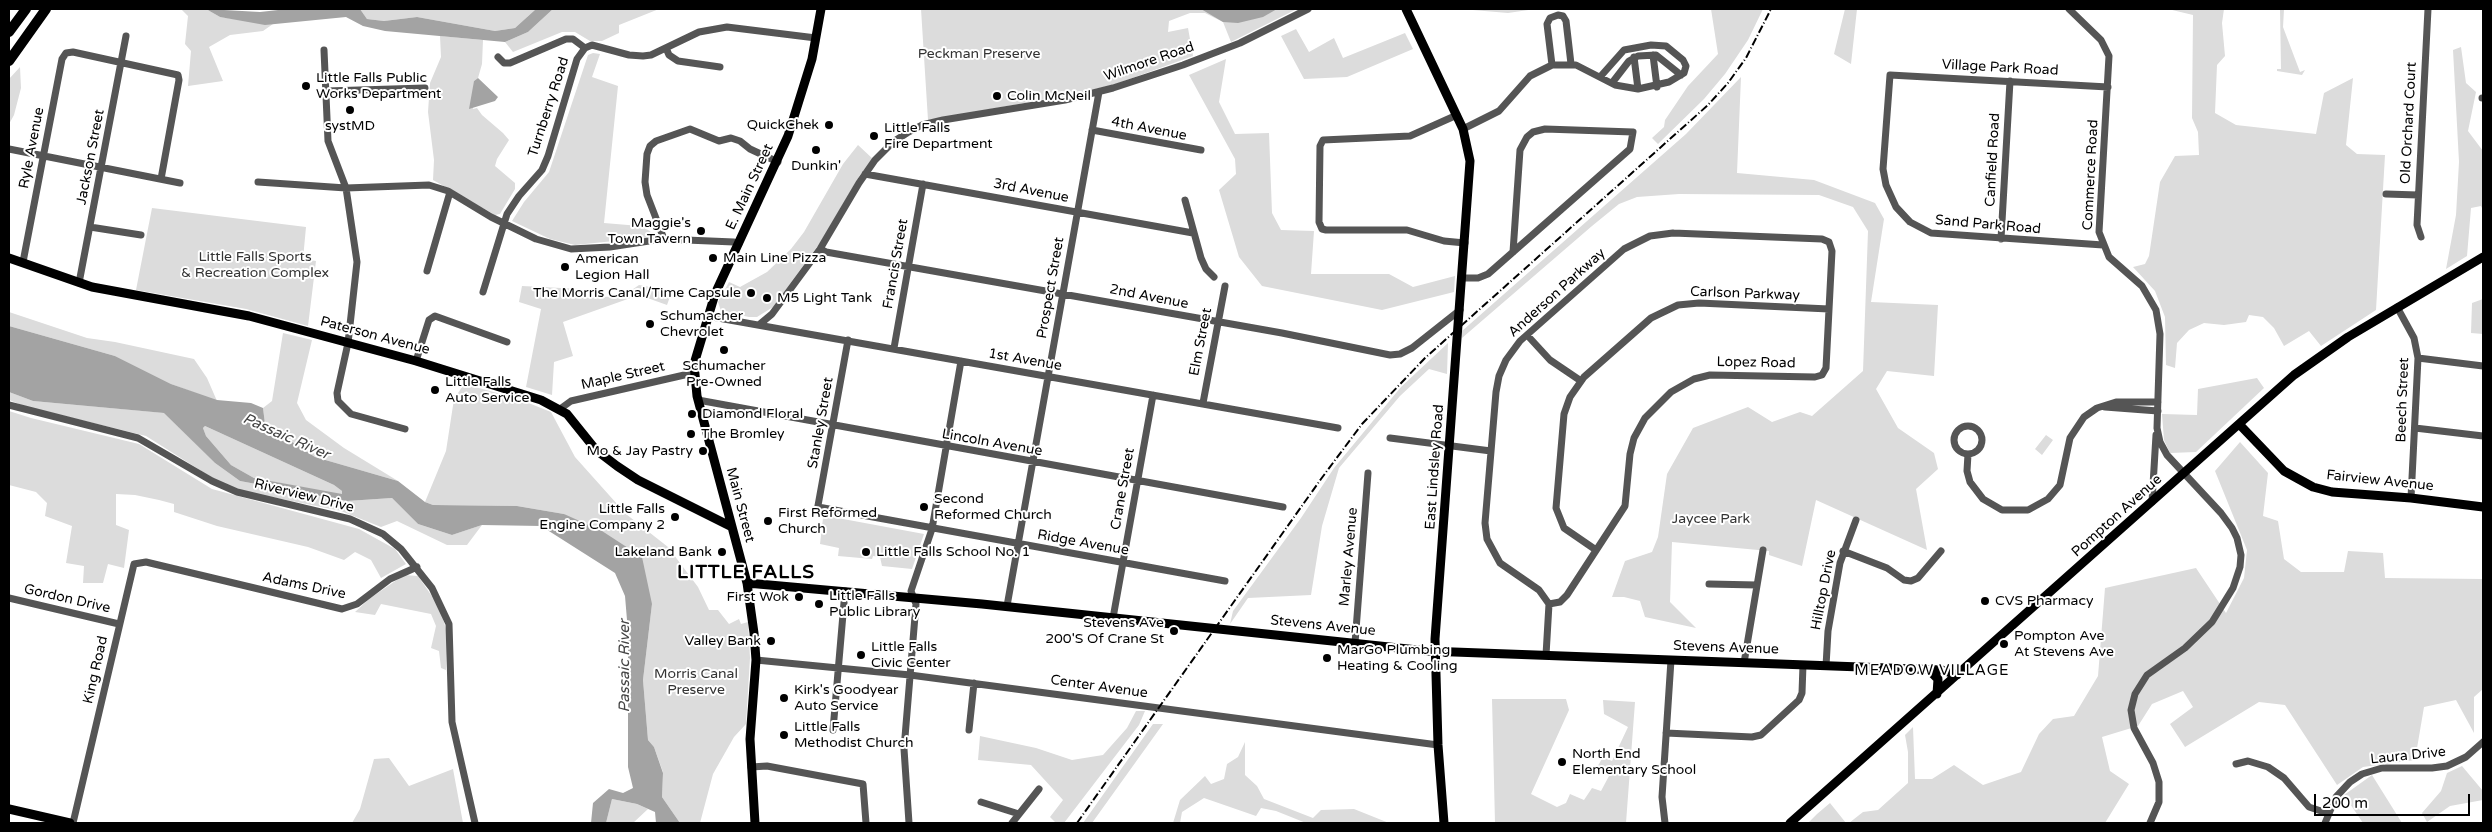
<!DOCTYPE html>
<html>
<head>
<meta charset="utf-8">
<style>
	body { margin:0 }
	#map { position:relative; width:2492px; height:832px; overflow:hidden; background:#fff; font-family:"Varela Round",sans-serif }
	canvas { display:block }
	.frame { position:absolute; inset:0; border:10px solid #000; pointer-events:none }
	.scale { position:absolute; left:2314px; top:794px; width:156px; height:22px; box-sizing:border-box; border:2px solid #000; border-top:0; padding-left:6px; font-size:15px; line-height:18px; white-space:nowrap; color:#000; -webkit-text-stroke:4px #fff; paint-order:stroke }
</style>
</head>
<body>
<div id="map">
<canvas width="2492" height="832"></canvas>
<div class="frame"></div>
<div class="scale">200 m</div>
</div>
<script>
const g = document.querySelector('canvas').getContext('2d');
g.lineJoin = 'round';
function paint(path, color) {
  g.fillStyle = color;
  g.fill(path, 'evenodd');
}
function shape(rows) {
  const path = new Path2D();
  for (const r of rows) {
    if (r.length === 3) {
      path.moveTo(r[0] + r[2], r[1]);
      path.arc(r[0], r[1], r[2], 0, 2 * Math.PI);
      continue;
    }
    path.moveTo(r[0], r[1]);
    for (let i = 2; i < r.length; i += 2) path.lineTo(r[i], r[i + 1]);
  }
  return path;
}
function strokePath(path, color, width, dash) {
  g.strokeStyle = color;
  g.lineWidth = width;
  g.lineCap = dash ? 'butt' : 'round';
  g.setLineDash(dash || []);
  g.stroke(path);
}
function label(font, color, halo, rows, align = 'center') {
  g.font = font + ' "Varela Round",sans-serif';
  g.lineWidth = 4;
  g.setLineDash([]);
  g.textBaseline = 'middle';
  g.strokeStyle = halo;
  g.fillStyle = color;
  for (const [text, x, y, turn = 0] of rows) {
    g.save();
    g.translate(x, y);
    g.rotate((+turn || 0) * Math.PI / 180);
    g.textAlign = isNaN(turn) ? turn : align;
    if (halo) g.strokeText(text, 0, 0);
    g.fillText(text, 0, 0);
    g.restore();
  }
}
paint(shape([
	[181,9,206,9,220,17,273,24,263,31,230,35,209,47,223,81,188,86,191,51,185,44,188,16],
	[360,9,536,9,515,28,495,31,417,17,384,21,367,19],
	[553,9,659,9,619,25,619,33,602,41,590,41,575,32,562,32,513,52,505,42,528,32],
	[921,9,1297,9,1231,42,1223,22,1205,13,1190,13,1169,21,1168,32,1188,28,1193,56,1116,84,1070,95,928,120],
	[1461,9,1535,9,1508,13],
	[1711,9,1763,9,1748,40,1725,74,1704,99,1658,144,1652,138,1664,127,1665,120,1688,86,1718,54],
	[1845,9,1857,9,1851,64,1834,54],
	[2168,9,2224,9,2222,23,2225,56,2217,65,2215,113,2236,125,2316,134,2324,93,2353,78,2346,145,2357,154,2385,155,2376,310,2321,346,2309,331,2284,346,2274,328,2263,317,2249,315,2246,322,2224,325,2204,323,2189,330,2177,343,2175,368,2166,365,2165,317,2155,291,2133,267,2145,264,2149,256,2160,182,2175,156,2199,155,2198,132,2192,118,2193,15],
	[2280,9,2284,9,2283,27,2300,72,2305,70,2302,75,2277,71,2277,69,2281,69],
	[1296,29,1309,52,1334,38,1343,58,1405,33,1413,49,1347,77,1304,79,1281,36],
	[440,36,483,40,482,64,478,78,474,81,473,109,477,108,482,115,503,133,509,140,497,159,495,166,515,183,515,189,500,214,495,215,433,180,434,160,428,112,430,83,441,57],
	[2461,47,2466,83,2476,92,2468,131,2483,151,2483,210,2481,206,2471,208,2467,256,2446,269,2456,215,2459,162,2453,50],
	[593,53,600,54,592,77,618,86,604,223,640,226,650,231,653,237,575,245,550,239,512,221,524,202,549,172,588,55],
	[1226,59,1219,102,1235,134,1269,133,1272,213,1281,230,1314,231,1311,274,1389,274,1413,287,1455,276,1454,292,1382,310,1262,286,1239,257,1219,190,1236,174,1235,159,1189,75],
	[20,67,21,88,14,115,9,124,9,79],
	[1741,77,1737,173,1814,180,1875,203,1884,219,1871,302,1938,305,1934,376,1887,371,1876,389,1898,428,1934,453,1938,469,1916,489,1927,550,1816,500,1802,566,1769,555,1769,551,1672,542,1670,602,1696,628,1645,617,1640,601,1624,597,1612,597,1625,561,1652,552,1658,537,1667,474,1693,428,1748,407,1772,422,1800,412,1812,416,1863,371,1868,231,1853,207,1819,195,1679,194,1637,197,1619,204,1592,226,1462,338,1462,331,1686,134],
	[858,145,873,159,860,175,822,240,773,307,757,317,749,317,721,311,718,302,729,282,740,287,767,272,791,249,804,232,843,164],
	[152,208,306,227,303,259,316,261,308,326,246,309,136,290],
	[639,285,672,291,667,305,639,295,563,322,573,356,554,362,552,395,526,387,541,309,519,302,522,286,581,289,581,298,623,296],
	[2483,299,2483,334,2471,333,2472,303],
	[9,312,87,338,115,342,194,359,207,378,217,401,171,384,115,356,9,326],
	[283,333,312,340,297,403,306,420,344,448,398,481,315,457,265,424,263,408,272,401],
	[1448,343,1447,374,1429,369,1400,396,1339,468,1322,526,1311,595,1248,598,1230,624,1233,611,1301,518,1334,468,1401,387],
	[2257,378,2264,388,2196,452,2170,453,2164,440,2162,414,2197,415,2198,389],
	[464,384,516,398,551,412,575,457,626,514,668,547,698,587,709,610,718,610,729,624,739,619,741,624,748,622,750,658,746,724,734,737,713,774,700,823,680,823,662,797,663,772,654,747,648,740,643,680,652,604,564,514,517,506,433,505,425,502,446,451,454,399],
	[9,392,33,401,165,413,215,463,240,481,347,501,392,498,418,524,452,535,482,525,467,545,447,545,397,521,381,527,341,511,247,492,222,484,146,436,24,406,9,400],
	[9,411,31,418,139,444,212,489,359,529,395,549,406,564,381,578,371,560,355,552,344,560,308,547,217,526,174,512,174,504,159,500,135,495,116,494,116,525,129,530,124,568,108,564,103,583,83,583,84,566,66,563,72,526,45,516,47,503,36,492,9,485],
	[205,426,334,485,342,491,342,495,254,478,231,465,206,436,203,428],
	[2046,435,2053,440,2042,455,2035,449],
	[2240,442,2268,473,2263,516,2278,521,2284,559,2301,572,2344,572,2348,551,2383,553,2385,578,2483,579,2483,689,2474,697,2474,733,2456,700,2424,707,2415,760,2363,767,2337,785,2285,705,2259,702,2185,747,2170,724,2193,707,2183,691,2152,704,2138,726,2102,737,2110,771,2129,784,2105,823,1849,823,1863,812,1878,810,1908,783,1908,752,1905,735,1913,727,1915,779,1932,779,1954,765,1983,785,2021,772,2039,734,2053,719,2074,716,2098,676,2105,588,2196,568,2226,613,2244,578,2247,550,2215,471],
	[827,516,924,534,912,569,882,566,880,557,873,556,872,559,838,556,839,548,820,544,823,518],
	[404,575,418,576,440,608,447,633,446,670,441,668,439,651,431,648,436,626,431,614,381,604,375,615,355,612,369,599],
	[1492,699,1566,699,1569,710,1531,794,1557,807,1566,803,1570,794,1584,800,1592,788,1601,791,1609,776,1596,769,1603,757,1612,761,1628,727,1604,714,1603,700,1635,702,1626,823,1495,823],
	[1136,711,1145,711,1139,725,1064,823,1056,823,1050,817,1063,800,1031,765,978,760,980,736,1036,748,1072,760,1103,755,1127,728],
	[1153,724,1163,724,1092,823,1083,823],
	[1245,742,1245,775,1257,786,1264,799,1313,818,1321,810,1354,809,1389,823,1306,823,1276,811,1261,808,1256,816,1204,798,1182,812,1180,823,1173,823,1180,800,1205,776,1211,784,1224,779,1227,764,1238,757],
	[389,758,409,786,453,769,463,823,352,823,360,809,374,759],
	[2462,766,2483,791,2483,800,2450,806,2427,822,2422,813,2441,791,2447,773],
	[2372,775,2402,823,2363,823,2344,795],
	[612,799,637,804,648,809,633,823,606,823],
	[1830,803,1846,823,1808,823,1817,814]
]), '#dcdcdc');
paint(shape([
	[206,9,260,12,287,9,360,9,367,19,384,21,417,17,495,31,515,28,536,9,553,9,528,32,505,42,385,31,363,26,346,17,265,25,220,17],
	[1201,9,1221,10,1277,9,1263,17,1238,23,1223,22],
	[478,78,498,97,495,101,469,109,474,81],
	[9,326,115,356,171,384,217,400,251,403,263,408,265,424,315,457,398,481,425,502,433,505,517,506,564,514,602,531,642,557,652,604,643,680,648,740,654,747,663,773,662,797,680,823,656,823,655,812,637,804,612,799,606,823,591,823,593,803,609,789,623,793,633,788,628,767,628,632,625,596,615,573,541,526,482,525,452,535,418,524,392,498,347,501,240,481,215,463,164,413,33,401,9,392],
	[205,426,334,485,342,491,342,494,254,478,231,465,206,436,203,428]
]), '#a3a3a3');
strokePath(shape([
	[2069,9,2101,40,2109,56,2099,232,2109,257,2142,286,2156,310,2160,334,2157,428,2160,442,2167,455,2221,513,2232,528,2237,538,2241,555,2240,567,2233,588,2212,622,2185,648,2147,675,2135,694,2131,710,2134,728,2153,763,2159,782,2159,802,2150,823],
	[666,48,669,55,678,61,720,67],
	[324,50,328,141,346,188,357,262,348,343,337,393,338,401,351,414,405,429],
	[1653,55,1657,87],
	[498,57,504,63,510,63,566,39,573,39,585,48],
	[1634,57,1638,89],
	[1552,65,1547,24,1550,18,1558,15,1563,16,1566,21,1571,64],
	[1612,83,1629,61,1638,56,1656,55,1681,75],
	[326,91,425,88],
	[2482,98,2483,98],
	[1457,115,1410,136,1323,140,1320,146,1319,222,1322,229,1326,230,1407,230,1444,241,1465,243],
	[1463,129,1499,111,1530,76,1552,65,1576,65,1615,85,1638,89,1669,82,1684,73,1686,66,1683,60,1666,46,1651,45,1624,50,1600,77],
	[1092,130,1201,150],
	[9,149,180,183],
	[865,174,1193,233],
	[258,182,346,188,429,185,448,191,491,217,536,239,571,249,610,247,662,239,734,242,739,244],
	[2386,194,2418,195],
	[1185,200,1201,258,1206,269,1214,277],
	[90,227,141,235],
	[1673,233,1822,239,1829,242,1832,251,1826,368,1822,375,1815,377,1710,375,1694,379,1671,392,1645,418,1634,438,1630,454,1625,506,1567,595,1560,602,1549,604,1539,590,1500,563,1487,539,1485,523,1496,392,1499,376,1506,360,1520,341,1624,249,1650,236,1673,233],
	[2421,237,2417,225,2428,9],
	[664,239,647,195,645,182,647,154,650,146,656,141,690,129,719,141,731,138,740,141,750,149,778,162],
	[2001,239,2010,81],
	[2103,245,1931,233,1910,222,1896,207,1886,185,1883,169,1890,75,2108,87],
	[820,249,826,252,1282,333,1390,355,1400,354,1412,348,1460,310],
	[23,262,62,59,66,53,73,52,178,75,179,80,161,179],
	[427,271,450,192],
	[1462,278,1478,278,1488,274,1513,252,1630,149,1633,132,1545,129,1533,132,1527,137,1520,150,1513,252],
	[79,283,126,36],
	[483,292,507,214,519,196,542,170,548,156,577,59,585,48,592,45,629,55,643,56,651,55,699,32,727,27,816,38],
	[2397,307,2414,338,2418,358,2411,498],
	[707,316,1338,428],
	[760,324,772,314,820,249,859,183,875,160,893,142,907,133,922,125,943,120,1065,100,1113,88,1183,65,1240,43,1308,9],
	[1527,335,1550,360,1581,381],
	[894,348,923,184],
	[2418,358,2483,366],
	[416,361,429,320,435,316,507,342],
	[698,400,1283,507],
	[1203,403,1225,286],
	[9,405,138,438,212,481,237,492,350,519,383,534,401,549,432,588,449,624,452,722,475,823],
	[2105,407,2158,411],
	[560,409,571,401,693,373],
	[1968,440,14],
	[2415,428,2483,436],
	[1390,438,1491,451],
	[1968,454,1967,471,1970,482,1983,499,2002,510,2028,510,2048,499,2060,485,2070,438,2084,417,2097,408,2116,402,2158,402],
	[2152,502,2156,435],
	[818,507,1225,581],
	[817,511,848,340],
	[1596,550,1564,528,1556,508,1564,414,1570,397,1584,377,1651,318,1678,305,1699,303,1829,309],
	[1843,551,1887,568,1904,580,1911,581,1918,578,1941,551],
	[1709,584,1757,585],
	[9,598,119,624],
	[1007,606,1099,92],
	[1113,618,1153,395],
	[1355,643,1368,473],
	[1546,655,1549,604],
	[756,660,910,675,1438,745],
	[1744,663,1763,550],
	[1826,666,1828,631,1840,563,1856,520],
	[833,730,845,591],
	[969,730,974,683],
	[1666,733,1752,737,1761,735,1799,700,1802,693,1803,665],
	[2236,764,2248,761,2268,767,2284,778,2309,807,2327,813],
	[751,767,767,766,863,784,866,823],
	[981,802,1019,814],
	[73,823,134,564,146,562,342,609,357,604,390,579,417,567],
	[909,823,904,749,916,604,911,591,932,529,961,361],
	[1012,823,1039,789],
	[1665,823,1662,797,1671,660],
	[2325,823,2336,797,2350,782,2362,774,2382,768,2432,768,2447,766,2466,757,2483,742]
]), '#555', 7);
strokePath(shape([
	[1406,9,1463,129,1470,161,1435,639,1438,745,1444,823],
	[9,258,92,287,249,316,416,361,541,400,567,414,596,450,617,466,638,480,732,527],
	[2239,424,2284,471,2313,487,2332,492,2411,498,2483,507],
	[747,583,982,604,1427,651,1942,670,1957,675],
	[1929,670,1938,679,1937,694],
	[9,809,70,823],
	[755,823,750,739,756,660,754,633,747,583,697,396,694,364,715,294,788,136,812,59,821,9],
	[1790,823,2294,375,2348,337,2483,257]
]), '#000', 9);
strokePath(shape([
	[9,32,26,9],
	[9,61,46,9]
]), '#000', 10);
strokePath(shape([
	[1077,823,1321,479,1362,424,1425,358,1708,105,1728,83,1746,58,1771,9]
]), '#000', 2, [8, 2.5, 1, 2.5]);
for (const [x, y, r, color] of [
	[306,86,5,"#000"],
	[997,96,5,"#000"],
	[350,110,5,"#000"],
	[829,125,5,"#000"],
	[874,136,5,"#000"],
	[816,150,5,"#000"],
	[701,231,5,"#000"],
	[713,258,5,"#000"],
	[565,267,5,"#000"],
	[751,293,5,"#000"],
	[767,298,5,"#000"],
	[650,324,5,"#000"],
	[724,350,5,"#000"],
	[435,390,5,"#000"],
	[692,414,5,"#000"],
	[691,434,5,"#000"],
	[703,451,5,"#000"],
	[924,507,5,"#000"],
	[675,517,5,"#000"],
	[768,521,5,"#000"],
	[722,552,5,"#000"],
	[866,552,5,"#000"],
	[799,597,5,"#000"],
	[1985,601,5,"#000"],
	[819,604,5,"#000"],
	[1174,631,5,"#000"],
	[771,641,5,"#000"],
	[2004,644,5,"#000"],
	[861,655,5,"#000"],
	[1327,658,5,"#000"],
	[784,698,5,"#000"],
	[784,735,5,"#000"],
	[1562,762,5,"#000"]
]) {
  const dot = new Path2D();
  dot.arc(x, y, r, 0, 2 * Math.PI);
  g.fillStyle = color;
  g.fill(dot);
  strokePath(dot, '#fff', 2);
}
label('14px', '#333', '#fff', [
	["Peckman Preserve",979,54],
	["Little Falls Sports",255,257],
	["& Recreation Complex",255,273],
	["Jaycee Park",1711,519],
	["Morris Canal",696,674],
	["Preserve",696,690]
]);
label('14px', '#000', '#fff', [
	["Wilmore Road",1149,62,-19],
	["Village Park Road",2000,68,3],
	["Turnberry Road",549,107,-72],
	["Old Orchard Court",2409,123,-87],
	["4th Avenue",1149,129,11],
	["Ryle Avenue",32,148,-79],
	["Jackson Street",91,157,-79],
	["Canfield Road",1993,160,-87],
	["Commerce Road",2091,175,-87],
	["E. Main Street",750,187,-65],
	["3rd Avenue",1031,191,11],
	["Sand Park Road",1988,225,5],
	["Francis Street",896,264,-80],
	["Prospect Street",1051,288,-80],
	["Anderson Parkway",1557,293,-42],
	["Carlson Parkway",1745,294,2],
	["2nd Avenue",1149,297,11],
	["Paterson Avenue",375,336,15],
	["Elm Street",1201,342,-79],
	["1st Avenue",1025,360,10],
	["Lopez Road",1756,363,1],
	["Maple Street",623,376,-13],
	["Beech Street",2403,400,-88],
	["Stanley Street",821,423,-80],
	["Lincoln Avenue",992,443,10],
	["East Lindsley Road",1435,467,-86],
	["Fairview Avenue",2380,481,6],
	["Crane Street",1123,489,-80],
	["Riverview Drive",304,496,14],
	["Main Street",740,505,75],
	["Pompton Avenue",2117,516,-42],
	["Ridge Avenue",1083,543,10],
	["Marley Avenue",1349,557,-85],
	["Adams Drive",304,586,12],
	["Hilltop Drive",1824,590,-79],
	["Gordon Drive",67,599,13],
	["Stevens Avenue",1323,626,6],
	["Stevens Avenue",1726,648,2],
	["King Road",96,670,-77],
	["Center Avenue",1099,687,8],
	["Laura Drive",2408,756,-6]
]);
label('14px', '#000', '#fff', [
	["Little Falls Public",316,78],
	["Works Department",316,94],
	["Colin McNeil",1007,96],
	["QuickChek",819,125,"right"],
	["systMD",350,126,"center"],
	["Little Falls",884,128],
	["Fire Department",884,144],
	["Dunkin'",816,166,"center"],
	["Maggie's",691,223,"right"],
	["Town Tavern",691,239,"right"],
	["Main Line Pizza",723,258],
	["American",575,259],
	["Legion Hall",575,275],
	["The Morris Canal/Time Capsule",741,293,"right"],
	["M5 Light Tank",777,298],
	["Schumacher",660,316],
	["Chevrolet",660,332],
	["Schumacher",724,366,"center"],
	["Pre-Owned",724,382,"center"],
	["Little Falls",445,382],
	["Auto Service",445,398],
	["Diamond Floral",702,414],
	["The Bromley",701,434],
	["Mo & Jay Pastry",693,451,"right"],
	["Second",934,499],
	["Reformed Church",934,515],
	["Little Falls",665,509,"right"],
	["Engine Company 2",665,525,"right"],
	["First Reformed",778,513],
	["Church",778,529],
	["Lakeland Bank",712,552,"right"],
	["Little Falls School No. 1",876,552],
	["Little Falls",829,596],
	["Public Library",829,612],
	["First Wok",789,597,"right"],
	["CVS Pharmacy",1995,601],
	["Stevens Ave",1164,623,"right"],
	["200'S Of Crane St",1164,639,"right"],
	["Pompton Ave",2014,636],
	["At Stevens Ave",2014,652],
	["Valley Bank",761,641,"right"],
	["Little Falls",871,647],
	["Civic Center",871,663],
	["MarGo Plumbing",1337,650],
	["Heating & Cooling",1337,666],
	["Kirk's Goodyear",794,690],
	["Auto Service",794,706],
	["Little Falls",794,727],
	["Methodist Church",794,743],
	["North End",1572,754],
	["Elementary School",1572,770]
], 'left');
label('italic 15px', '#444', '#fff', [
	["Passaic River",286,437,24],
	["Passaic River",625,666,-90]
]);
g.letterSpacing = '1px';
label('15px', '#000', '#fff', [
	["MEADOW VILLAGE",1932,671]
]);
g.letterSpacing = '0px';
g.letterSpacing = '1px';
label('bold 19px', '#000', '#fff', [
	["LITTLE FALLS",746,573]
]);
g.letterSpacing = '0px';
</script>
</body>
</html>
